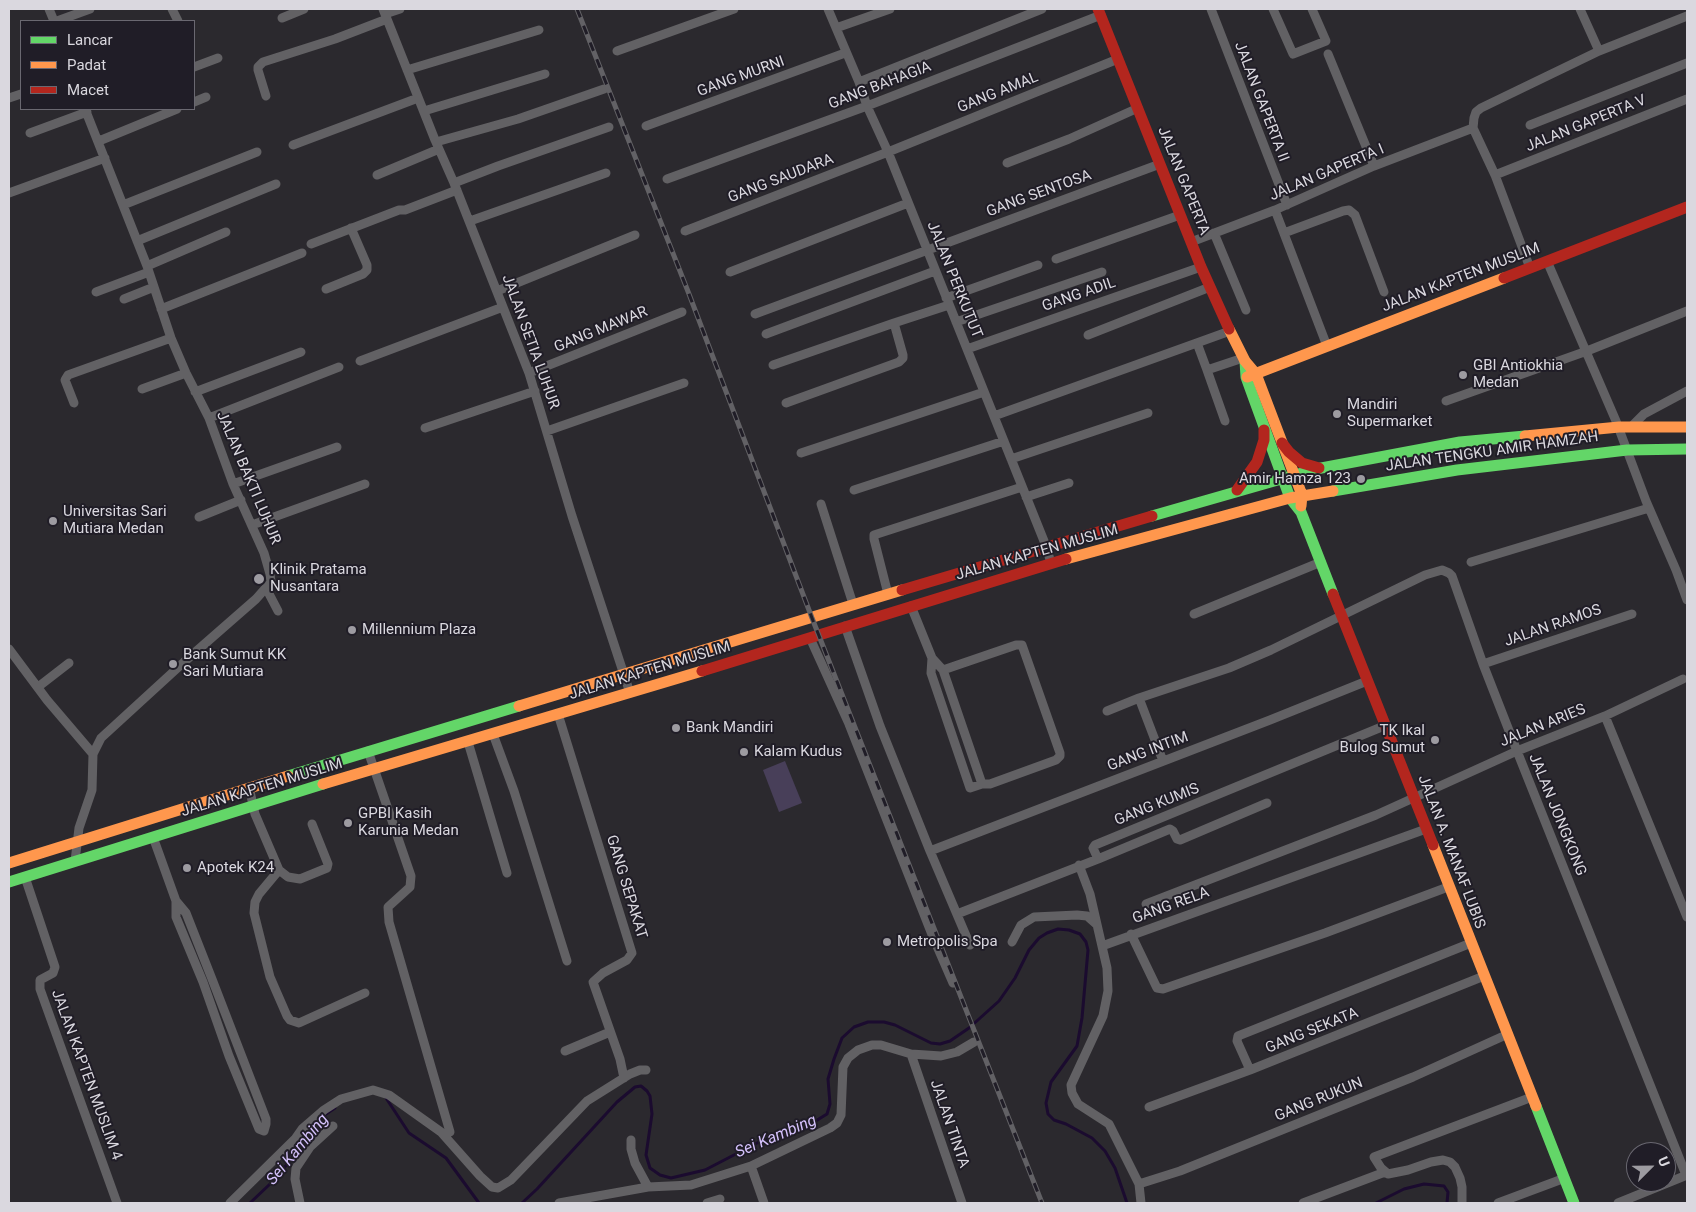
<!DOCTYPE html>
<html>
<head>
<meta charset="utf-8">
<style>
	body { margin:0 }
	#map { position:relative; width:1696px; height:1212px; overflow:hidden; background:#2b292e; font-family:Roboto,sans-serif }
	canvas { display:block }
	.frame { position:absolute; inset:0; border:10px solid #dad8df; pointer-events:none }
	.legend { position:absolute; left:20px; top:20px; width:175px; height:90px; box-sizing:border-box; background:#201d27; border:1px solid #6a6871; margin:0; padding:6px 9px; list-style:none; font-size:15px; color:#dad8df }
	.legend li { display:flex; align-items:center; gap:10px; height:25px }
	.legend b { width:25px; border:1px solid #6a6871 }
	.north { position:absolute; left:1626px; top:1142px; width:50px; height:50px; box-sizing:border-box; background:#201d27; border:1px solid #6a6871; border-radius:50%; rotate:67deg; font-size:14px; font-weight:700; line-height:20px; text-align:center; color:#dad8df }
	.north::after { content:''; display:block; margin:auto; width:18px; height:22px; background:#9d9ba1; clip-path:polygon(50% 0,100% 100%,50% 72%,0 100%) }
</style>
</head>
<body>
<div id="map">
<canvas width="1696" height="1212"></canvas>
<div class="frame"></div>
<ul class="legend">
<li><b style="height:6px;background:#63d668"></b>Lancar</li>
<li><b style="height:6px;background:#ff974d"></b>Padat</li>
<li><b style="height:6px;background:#b3261e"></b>Macet</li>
</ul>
<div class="north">U</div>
</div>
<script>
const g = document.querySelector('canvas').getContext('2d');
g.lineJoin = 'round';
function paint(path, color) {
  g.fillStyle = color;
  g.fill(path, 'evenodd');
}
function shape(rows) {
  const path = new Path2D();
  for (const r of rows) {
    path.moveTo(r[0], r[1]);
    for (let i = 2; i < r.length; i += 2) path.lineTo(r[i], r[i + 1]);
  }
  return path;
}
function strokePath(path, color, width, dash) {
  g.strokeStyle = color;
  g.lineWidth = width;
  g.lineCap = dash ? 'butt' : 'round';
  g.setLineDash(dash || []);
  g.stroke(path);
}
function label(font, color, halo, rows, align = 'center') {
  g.font = font + ' Roboto,sans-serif';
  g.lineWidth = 4;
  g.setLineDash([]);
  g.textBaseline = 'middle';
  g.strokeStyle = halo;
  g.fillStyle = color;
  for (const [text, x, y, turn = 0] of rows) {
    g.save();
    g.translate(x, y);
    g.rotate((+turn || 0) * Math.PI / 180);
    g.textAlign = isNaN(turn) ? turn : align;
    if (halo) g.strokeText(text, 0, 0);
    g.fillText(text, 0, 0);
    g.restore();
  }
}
paint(shape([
	[785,761,802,803,779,812,763,770]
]), '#483f59');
strokePath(shape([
	[386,1098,409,1133,446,1158,479,1203],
	[250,1203,270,1184,290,1161,311,1129,323,1116,335,1108],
	[522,1203,537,1189,617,1102,635,1087,641,1086,647,1091,650,1096,652,1114,646,1155,650,1168,660,1175,671,1178,705,1170,759,1142,814,1122,827,1114,830,1104,828,1079,834,1059,842,1038,854,1027,868,1022,884,1022,895,1025,931,1043,940,1044,950,1041,969,1028,999,1001,1015,978,1029,950,1039,938,1047,933,1058,929,1069,930,1080,934,1086,942,1088,950,1082,1018,1077,1046,1051,1082,1046,1103,1048,1114,1054,1120,1066,1124,1092,1138,1105,1151,1115,1168,1127,1203],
	[1376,1203,1404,1189,1424,1184,1444,1186,1448,1192,1447,1203]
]), '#1b0b2f', 3);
strokePath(shape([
	[49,9,54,21],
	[172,9,178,21],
	[383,9,435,140,454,183,529,373,572,516,630,693],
	[828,9,859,82,867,106,888,152,1046,546,1051,563],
	[1211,9,1287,205],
	[1273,9,1293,54,1326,41,1312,9],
	[1580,9,1599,51],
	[385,14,400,9],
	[282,18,304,9],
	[57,21,90,9],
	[836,28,890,9],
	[617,51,734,9],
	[1328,54,1374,166],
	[194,67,218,58],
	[407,70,539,30],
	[859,82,1042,9],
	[266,96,258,70,258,67,263,62,335,39,387,19],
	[9,98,21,94],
	[194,102,206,97],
	[424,111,545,74],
	[1530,125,1687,63],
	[646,126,845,53],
	[30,133,87,112],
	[99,141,177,109],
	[436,142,518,119,604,89],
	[293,145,418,98],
	[1007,163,1069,139,1138,108],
	[377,175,439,149],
	[1495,175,1687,99],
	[667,179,867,106,1101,15],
	[454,183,498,166,609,127],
	[9,193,105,158],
	[123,205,257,152],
	[1275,210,1327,346],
	[470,221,606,173],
	[685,231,888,152,1118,59],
	[1214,233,1246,310],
	[1284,233,1343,211,1349,210,1355,215,1384,292],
	[137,241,276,184],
	[1191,242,1275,210,1374,166,1473,128],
	[311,244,399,210,405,210,457,190],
	[1056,259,1180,215],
	[1547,261,1616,421,1646,501,1676,570,1687,600],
	[147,266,226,232],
	[1530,268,1495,175,1473,128,1474,118,1476,112,1481,108,1599,51,1687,16],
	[730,272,908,203],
	[326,289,363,274,367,270,367,265,351,228],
	[497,291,635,235],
	[96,292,149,272],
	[946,298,1038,265],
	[124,299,154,287],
	[161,309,302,253],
	[755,314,1160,164],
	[956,322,1102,272],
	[766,334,935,271],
	[1088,335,1210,287],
	[1197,343,1207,370,1243,358],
	[967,349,1201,267],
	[360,361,503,307],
	[773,365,894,323],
	[1207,370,1225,421],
	[529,373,682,312],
	[142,389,186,373],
	[195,392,301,352],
	[1446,401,1587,351,1687,311],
	[74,403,65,380,68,375,171,338],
	[786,403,899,362,903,358,903,355,894,323,949,305],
	[994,416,1230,331],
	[209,418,339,367],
	[1631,427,1644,414,1687,391],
	[425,428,535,391],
	[547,431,684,383],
	[801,453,984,392],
	[1011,459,1148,413],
	[233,484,337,447],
	[854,490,1004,441],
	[1026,497,1069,483],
	[821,504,853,604],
	[199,517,241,500],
	[252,525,365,484],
	[1471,562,1649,508],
	[266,588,278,611],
	[888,594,874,539,874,535,1022,487],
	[911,606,932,658,943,670,982,784],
	[1194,614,1321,562],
	[845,626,880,726,930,851,1270,720,1367,681],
	[810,638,849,724,933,937,953,983],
	[9,649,47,700,93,754],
	[932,658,931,673,970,788,982,784,990,784,1056,760,1060,756,1060,753,1022,645,1016,645,943,670],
	[1483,664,1632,614],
	[38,687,69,663],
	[1139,698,1163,761],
	[1107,711,1139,698,1229,668,1271,650,1425,575,1442,570,1449,573,1452,576,1483,664,1517,751,1686,1175],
	[558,714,632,953,627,960,603,973,593,982,620,1059,624,1078],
	[1605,716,1687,917],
	[493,734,514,791,567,961],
	[468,742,507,873],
	[368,751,411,876,410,887,388,907,389,922,450,1132],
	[249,787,255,814,279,870,288,877,300,879,327,868,328,864,312,824],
	[153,837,176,901,176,917,203,982,229,1056,259,1129,264,1131,266,1124,266,1119,212,979,186,913,176,901],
	[930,851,970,945],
	[1098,859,1170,829,1173,831,1177,839,1180,840,1267,803],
	[75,861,79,828,92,790,93,754,101,738,184,662,256,599,271,582,270,574,264,553,233,484,209,418,186,373,171,338,147,266,85,109],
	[1079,865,1090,894,1107,968,1108,991,1103,1016,1071,1085,1072,1093,1078,1104,1109,1124,1139,1184,1141,1203],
	[279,870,259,894,255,902,254,913,270,977,287,1016,290,1020,299,1023,365,993],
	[25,877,55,967,53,973,40,980,40,989,117,1203],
	[1146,904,1376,815,1517,751,1605,716,1683,679],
	[957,914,1098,859,1093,848,1095,845,1384,726],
	[1131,934,1156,986,1157,988,1163,989,1325,933,1448,887],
	[1012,942,1021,925,1034,917,1077,915,1087,916,1096,924],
	[1102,946,1426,829],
	[565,1051,610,1032],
	[911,1054,962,1203],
	[1250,1070,1237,1041,1238,1036,1471,943],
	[1149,1107,1250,1070,1484,976],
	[751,1166,764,1203],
	[1139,1184,1180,1171,1413,1077,1508,1034],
	[648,1187,691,1185,751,1166,830,1128,837,1123,841,1115,843,1067,848,1058,858,1050,872,1045,881,1045,911,1054,941,1056,957,1052,974,1042],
	[230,1203,295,1139,302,1129,324,1110,341,1099,373,1090,389,1095,441,1132,480,1176,492,1187,498,1188,511,1180,587,1101,630,1074,640,1070,646,1070],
	[300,1203,295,1179,296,1168,310,1147,333,1126],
	[559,1203,648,1187,635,1163,631,1149,631,1140],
	[707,1203,720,1199],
	[1303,1203,1385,1172],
	[1462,1203,1462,1187,1460,1178,1455,1167,1450,1162,1443,1160,1431,1162,1408,1170,1388,1174,1381,1168,1374,1157,1532,1097],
	[1498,1203,1565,1178],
	[1618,1203,1687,1175]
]), '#626164', 9);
strokePath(shape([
	[1245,361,1246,377,1290,498,1301,512,1333,594],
	[1333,491,1457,470,1627,450,1687,449],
	[1152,516,1316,469,1460,442,1525,436],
	[288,776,519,706],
	[9,882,323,784],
	[1536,1106,1574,1203]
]), '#63d668', 11);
strokePath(shape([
	[1229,329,1245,361,1256,374,1302,495,1301,506],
	[1247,377,1504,278],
	[1525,436,1619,427,1687,427],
	[1066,559,1290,498,1333,491],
	[519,706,902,590],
	[323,784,702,671],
	[1433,845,1536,1106],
	[9,863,288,776]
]), '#ff974d', 11);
strokePath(shape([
	[1098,9,1201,267,1229,329],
	[1504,278,1687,207],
	[1282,443,1289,452,1302,463,1319,468],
	[1237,490,1257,462,1264,440,1264,430],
	[902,590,1152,516],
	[1333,594,1433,845],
	[702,671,1066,559]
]), '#b3261e', 11);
const rail = shape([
	[577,9,689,294,812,618,1042,1203]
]);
strokePath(rail, '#626165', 5);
strokePath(rail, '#201d27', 3, [9]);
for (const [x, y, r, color] of [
	[1463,375,5,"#9d9ba1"],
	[1337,414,5,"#9d9ba1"],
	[1361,479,5,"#9d9ba1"],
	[53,521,5,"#9d9ba1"],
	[259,579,6,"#9d9ba1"],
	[352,630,5,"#9d9ba1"],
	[173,664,5,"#9d9ba1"],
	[676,728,5,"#9d9ba1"],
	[1435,740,5,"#9d9ba1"],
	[744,752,5,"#9d9ba1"],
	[348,823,5,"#9d9ba1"],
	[187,868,5,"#9d9ba1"],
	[887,942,5,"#9d9ba1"]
]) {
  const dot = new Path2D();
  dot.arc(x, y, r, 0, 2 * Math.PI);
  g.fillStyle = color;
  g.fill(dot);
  strokePath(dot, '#201d27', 2);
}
label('15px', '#dad8df', '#201d27', [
	["GANG MURNI",741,77,-20],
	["GANG BAHAGIA",880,86,-21],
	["GANG AMAL",998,93,-22],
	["JALAN GAPERTA II",1261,102,69],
	["JALAN GAPERTA V",1586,124,-22],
	["JALAN GAPERTA I",1327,173,-23],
	["GANG SAUDARA",781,179,-21],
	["JALAN GAPERTA",1183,181,68],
	["GANG SENTOSA",1039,194,-20],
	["JALAN KAPTEN MUSLIM",1461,278,-21],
	["JALAN PERKUTUT",954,280,68],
	["GANG ADIL",1079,295,-19],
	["GANG MAWAR",601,330,-22],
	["JALAN SETIA LUHUR",530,342,70],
	["JALAN TENGKU AMIR HAMZAH",1492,452,-8],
	["JALAN BAKTI LUHUR",248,478,67],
	["JALAN KAPTEN MUSLIM",1037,553,-16],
	["JALAN RAMOS",1553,626,-19],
	["JALAN KAPTEN MUSLIM",650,671,-17],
	["JALAN ARIES",1543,726,-22],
	["GANG INTIM",1148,752,-21],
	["JALAN KAPTEN MUSLIM",262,788,-17],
	["GANG KUMIS",1157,805,-22],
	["JALAN JONGKONG",1557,815,68],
	["JALAN A. MANAF LUBIS",1451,852,69],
	["GANG SEPAKAT",626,887,73],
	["GANG RELA",1171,906,-20],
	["GANG SEKATA",1312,1031,-22],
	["JALAN KAPTEN MUSLIM 4",86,1075,70],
	["GANG RUKUN",1319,1100,-22],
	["JALAN TINTA",949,1124,71]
]);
label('15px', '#dad8df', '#201d27', [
	["GBI Antiokhia",1473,366],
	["Medan",1473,383],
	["Mandiri",1347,405],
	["Supermarket",1347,422],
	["Amir Hamza 123",1351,479,"right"],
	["Universitas Sari",63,512],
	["Mutiara Medan",63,529],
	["Klinik Pratama",270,570],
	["Nusantara",270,587],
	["Millennium Plaza",362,630],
	["Bank Sumut KK",183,655],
	["Sari Mutiara",183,672],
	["Bank Mandiri",686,728],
	["TK Ikal",1425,731,"right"],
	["Bulog Sumut",1425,748,"right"],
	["Kalam Kudus",754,752],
	["GPBI Kasih",358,814],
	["Karunia Medan",358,831],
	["Apotek K24",197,868],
	["Metropolis Spa",897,942]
], 'left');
label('italic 16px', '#d4c1fb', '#201d27', [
	["Sei Kambing",776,1137,-23],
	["Sei Kambing",298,1150,-50]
]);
</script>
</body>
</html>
